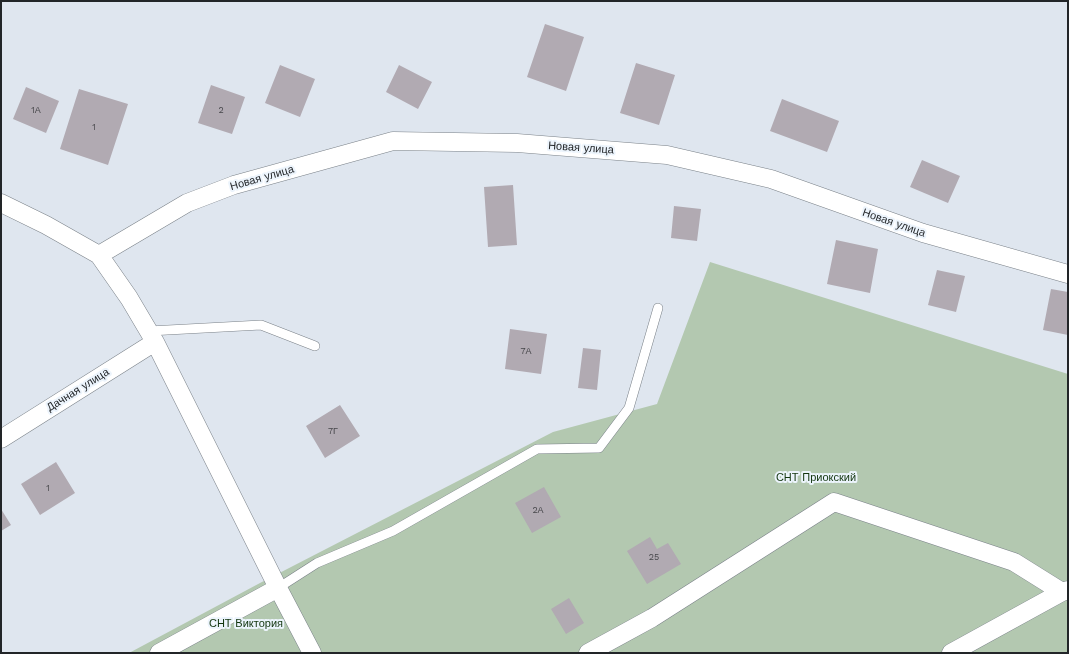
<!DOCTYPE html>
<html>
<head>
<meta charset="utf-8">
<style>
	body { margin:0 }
	#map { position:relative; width:1069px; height:654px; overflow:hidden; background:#dfe6ef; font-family:"Work Sans",sans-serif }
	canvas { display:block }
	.frame { position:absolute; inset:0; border:2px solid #222528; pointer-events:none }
</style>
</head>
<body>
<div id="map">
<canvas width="1069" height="654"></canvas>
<div class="frame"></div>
</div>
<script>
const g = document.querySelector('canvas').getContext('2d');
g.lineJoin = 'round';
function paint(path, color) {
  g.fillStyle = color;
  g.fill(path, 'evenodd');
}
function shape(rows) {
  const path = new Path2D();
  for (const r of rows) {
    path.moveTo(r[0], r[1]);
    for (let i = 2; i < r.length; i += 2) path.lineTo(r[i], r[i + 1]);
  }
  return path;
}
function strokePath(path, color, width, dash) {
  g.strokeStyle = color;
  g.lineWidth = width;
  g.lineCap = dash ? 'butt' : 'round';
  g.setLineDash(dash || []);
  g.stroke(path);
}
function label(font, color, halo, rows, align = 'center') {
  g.font = font + ' "Work Sans",sans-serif';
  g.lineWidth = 4;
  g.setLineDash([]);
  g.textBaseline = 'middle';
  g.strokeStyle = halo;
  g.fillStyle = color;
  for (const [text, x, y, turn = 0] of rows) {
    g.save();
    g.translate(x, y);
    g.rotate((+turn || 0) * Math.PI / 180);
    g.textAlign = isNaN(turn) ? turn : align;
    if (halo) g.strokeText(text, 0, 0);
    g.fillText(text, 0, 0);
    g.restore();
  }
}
paint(shape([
	[710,262,1068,374,1068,653,129,653,260,583,553,432,657,404]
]), '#b3c8b0');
paint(shape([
	[545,24,584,37,566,91,527,77],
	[636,63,675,75,659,125,620,113],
	[280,65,315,79,300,117,265,103],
	[399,65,432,82,418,109,386,92],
	[211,85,245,97,232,134,198,123],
	[26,87,59,101,46,133,13,119],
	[79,89,128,104,108,165,60,149],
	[782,99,839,121,827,152,770,131],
	[922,160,960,176,948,203,910,187],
	[513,185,517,245,488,247,484,187],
	[674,206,701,209,697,241,671,238],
	[836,240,878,249,870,293,827,284],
	[937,270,965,276,956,312,928,305],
	[1051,289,1068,292,1068,335,1043,330],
	[510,329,547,334,541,374,505,369],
	[583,348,601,350,597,390,578,388],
	[340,405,360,436,325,458,306,426],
	[56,462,75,493,40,515,21,484],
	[544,487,561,517,532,533,515,503],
	[1,509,11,525,1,531],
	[650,537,657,549,668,543,681,564,647,584,627,551],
	[569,598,584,623,566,634,551,609]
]), '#b1aab2');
const service = shape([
	[149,331,261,325,315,346],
	[278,588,317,563,393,531,537,449,599,448,629,408,658,308]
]);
const minor = shape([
	[1,203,46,225,99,255,129,298,155,342,278,588,312,653],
	[99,255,187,203,234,185,393,141,517,143,667,155,771,179,923,233,1068,274],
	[1,439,155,342],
	[159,653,278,588],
	[588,653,652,618,834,502,1014,562,1062,592],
	[951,653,1062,592,1068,590]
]);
strokePath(service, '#7a8188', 10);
strokePath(minor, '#7a8188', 19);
strokePath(service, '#fff', 9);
strokePath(minor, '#fff', 18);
label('9px', '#46464a', null, [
	["1А",36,110],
	["2",221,110],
	["1",94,127],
	["7А",526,351],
	["7Г",333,431],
	["1",48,488],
	["2А",538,510],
	["25",654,557]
]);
label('11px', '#222528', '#ecf4fc', [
	["Новая улица",581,148,4],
	["Новая улица",262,178,-16],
	["Новая улица",894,223,19],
	["Дачная улица",78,390,-32]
]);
label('11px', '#12350e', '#ecf4fc', [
	["СНТ Приокский",816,478],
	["СНТ Виктория",246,624]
]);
</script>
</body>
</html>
